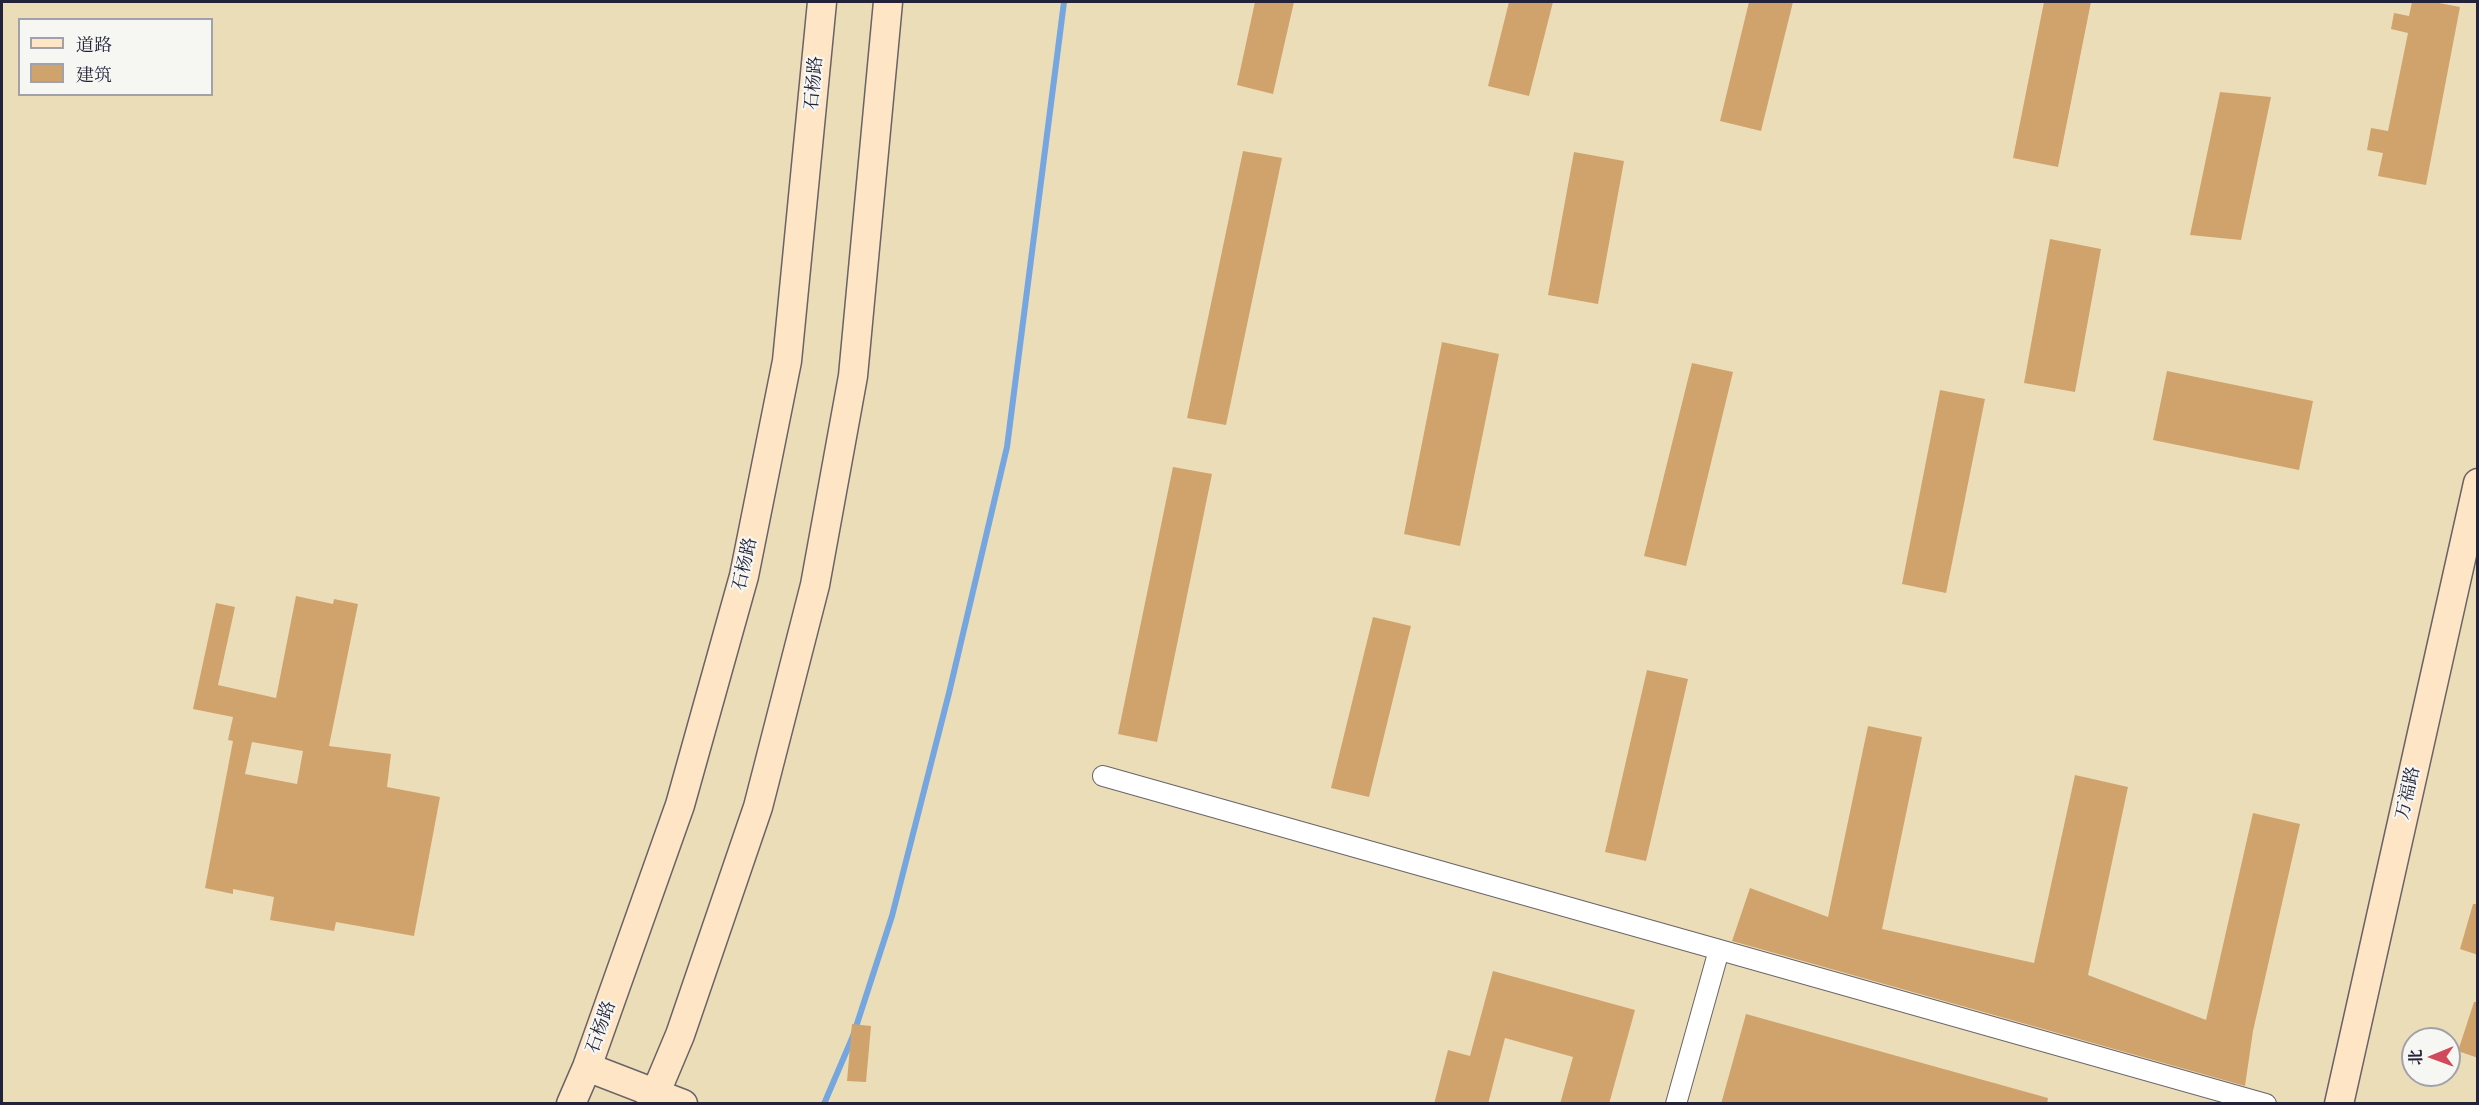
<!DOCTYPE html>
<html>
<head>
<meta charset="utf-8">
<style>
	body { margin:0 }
	#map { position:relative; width:2479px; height:1105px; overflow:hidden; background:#ecddb9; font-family:"Libre Caslon Text","Noto Serif SC",serif }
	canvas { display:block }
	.frame { position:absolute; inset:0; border:3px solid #22223b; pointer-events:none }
	.legend { position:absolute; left:18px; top:18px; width:195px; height:78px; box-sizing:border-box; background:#f6f6f2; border:2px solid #a1a1a9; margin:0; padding:8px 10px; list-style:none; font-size:18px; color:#22223b }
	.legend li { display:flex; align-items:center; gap:12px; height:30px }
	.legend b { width:30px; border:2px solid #a1a1a9 }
	.north { position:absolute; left:2401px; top:1027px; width:60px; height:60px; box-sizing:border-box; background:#f6f6f2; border:2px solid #a1a1a9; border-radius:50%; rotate:269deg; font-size:16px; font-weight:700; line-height:24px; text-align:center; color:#22223b }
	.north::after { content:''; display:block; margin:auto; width:21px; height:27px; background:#d1495b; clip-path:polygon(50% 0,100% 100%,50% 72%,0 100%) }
</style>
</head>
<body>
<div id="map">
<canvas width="2479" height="1105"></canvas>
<div class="frame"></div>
<ul class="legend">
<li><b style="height:8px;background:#fde5c5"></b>道路</li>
<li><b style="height:16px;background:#d0a36d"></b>建筑</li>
</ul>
<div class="north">北</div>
</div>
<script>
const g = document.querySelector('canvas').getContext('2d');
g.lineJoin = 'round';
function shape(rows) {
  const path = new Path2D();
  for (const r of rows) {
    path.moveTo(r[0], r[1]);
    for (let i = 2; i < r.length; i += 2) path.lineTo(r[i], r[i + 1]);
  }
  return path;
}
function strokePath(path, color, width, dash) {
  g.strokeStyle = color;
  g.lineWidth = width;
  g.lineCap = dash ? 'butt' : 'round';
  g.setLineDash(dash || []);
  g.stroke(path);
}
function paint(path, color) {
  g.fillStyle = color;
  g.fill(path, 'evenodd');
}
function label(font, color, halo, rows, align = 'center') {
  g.font = font + ' "Libre Caslon Text","Noto Serif SC",serif';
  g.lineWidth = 4.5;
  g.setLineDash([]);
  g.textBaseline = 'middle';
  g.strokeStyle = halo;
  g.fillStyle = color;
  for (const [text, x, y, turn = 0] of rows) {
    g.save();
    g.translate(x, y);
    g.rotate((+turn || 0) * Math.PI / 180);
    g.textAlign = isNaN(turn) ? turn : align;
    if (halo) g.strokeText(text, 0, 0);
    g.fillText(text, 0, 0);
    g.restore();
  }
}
strokePath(shape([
	[824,1104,853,1036,892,916,949,693,1007,447,1064,2]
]), '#75a6e0', 6);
paint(shape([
	[1255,2,1294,2,1273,94,1237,85],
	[1509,2,1553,2,1529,96,1488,86],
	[1749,2,1793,2,1761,131,1720,121],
	[2044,2,2091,2,2058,167,2013,158],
	[2412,2,2434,2,2460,7,2426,185,2378,176,2383,153,2367,150,2371,128,2388,131,2408,33,2391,29,2394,13,2409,16],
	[2220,92,2271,97,2241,240,2190,235],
	[1243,151,1282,158,1226,425,1187,418],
	[1574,152,1624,161,1598,304,1548,295],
	[2050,239,2101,249,2075,392,2024,383],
	[1442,342,1499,354,1460,546,1404,534],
	[1692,363,1733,372,1686,566,1644,556],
	[2167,371,2313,401,2299,470,2153,440],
	[1940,390,1985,399,1946,593,1902,584],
	[1173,467,1212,474,1157,742,1118,734],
	[296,596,333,604,334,599,358,604,329,746,391,754,387,787,440,797,414,936,336,922,334,931,270,920,274,897,233,889,233,894,205,888,233,741,228,740,233,717,193,709,216,603,235,607,218,685,276,698],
	[252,742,303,751,297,784,245,774],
	[1373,617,1411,626,1369,797,1331,788],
	[1647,670,1688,679,1646,861,1605,852],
	[1868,726,1922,737,1882,929,2034,963,2075,775,2128,787,2088,975,2206,1020,2253,813,2300,824,2253,1031,2245,1086,1732,941,1750,888,1828,917],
	[2473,904,2478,904,2478,955,2460,949],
	[1493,971,1635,1010,1609,1104,1560,1104,1573,1057,1505,1038,1488,1104,1434,1104,1448,1050,1470,1056],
	[2474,1002,2478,1002,2478,1058,2458,1051],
	[1746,1014,2048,1098,2047,1104,1721,1104],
	[852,1024,871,1026,866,1082,847,1081]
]), '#d0a36d');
const street = shape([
	[1103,776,2266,1104],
	[1676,1104,1719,950]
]);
const secondary = shape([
	[587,1067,683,1104],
	[571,1104,587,1067,680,805,744,576,787,361,822,2],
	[651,1104,680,1035,758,807,815,585,853,376,888,2],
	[2339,1104,2478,483]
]);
strokePath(street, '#696367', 22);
strokePath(secondary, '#696367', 31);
strokePath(street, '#fff', 20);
strokePath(secondary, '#fde5c5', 28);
label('18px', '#22223b', '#f6f6f2', [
	["石杨路",814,83,-85],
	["石杨路",745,564,-77],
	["万福路",2408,793,-77],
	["石杨路",601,1027,-70]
]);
</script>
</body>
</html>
